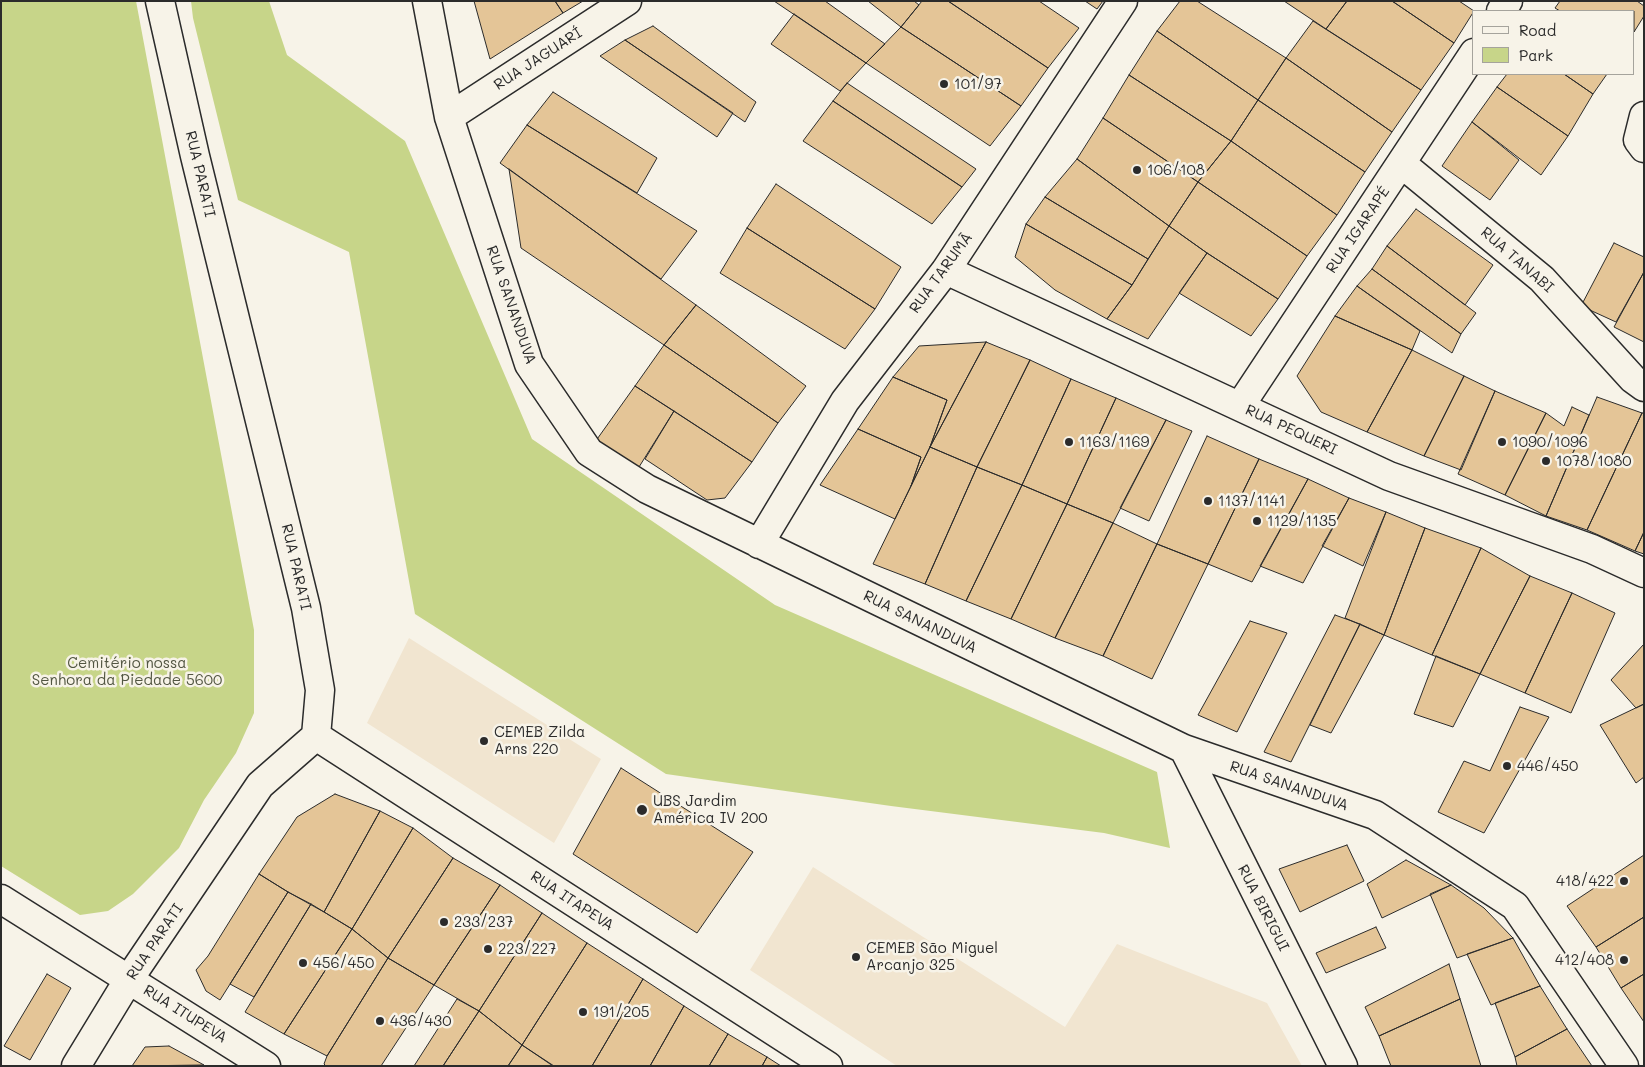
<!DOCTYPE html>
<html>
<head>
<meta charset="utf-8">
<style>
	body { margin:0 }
	#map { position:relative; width:1645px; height:1067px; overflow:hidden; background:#f7f3e8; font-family:Mali,sans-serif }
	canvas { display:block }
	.frame { position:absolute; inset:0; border:2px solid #2b2b2b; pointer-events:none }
	.legend { position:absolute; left:1472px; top:10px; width:162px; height:65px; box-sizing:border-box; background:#f7f3e8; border:1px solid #a5a39c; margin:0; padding:6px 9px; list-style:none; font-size:15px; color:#2b2b2b }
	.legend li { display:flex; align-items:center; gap:10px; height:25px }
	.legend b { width:25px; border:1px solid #a5a39c }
</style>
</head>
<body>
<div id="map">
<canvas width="1645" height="1067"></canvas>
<div class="frame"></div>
<ul class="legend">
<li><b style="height:6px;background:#f7f3e8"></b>Road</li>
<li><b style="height:14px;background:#c7d589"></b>Park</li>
</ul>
</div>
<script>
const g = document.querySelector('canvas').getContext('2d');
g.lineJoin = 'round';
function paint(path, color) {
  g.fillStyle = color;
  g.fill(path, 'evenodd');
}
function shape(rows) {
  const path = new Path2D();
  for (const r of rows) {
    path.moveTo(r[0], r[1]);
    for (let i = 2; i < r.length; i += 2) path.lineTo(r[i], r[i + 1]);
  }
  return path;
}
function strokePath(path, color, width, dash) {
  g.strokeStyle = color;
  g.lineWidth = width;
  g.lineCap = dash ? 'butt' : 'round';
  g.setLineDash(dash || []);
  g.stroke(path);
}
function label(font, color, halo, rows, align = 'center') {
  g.font = font + ' Mali,sans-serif';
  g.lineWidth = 5;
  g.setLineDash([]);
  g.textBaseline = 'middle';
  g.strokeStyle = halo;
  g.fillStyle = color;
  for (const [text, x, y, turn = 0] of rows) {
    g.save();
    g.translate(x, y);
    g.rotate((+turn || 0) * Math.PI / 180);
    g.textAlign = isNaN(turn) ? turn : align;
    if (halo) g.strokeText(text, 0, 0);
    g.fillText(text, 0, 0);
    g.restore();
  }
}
paint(shape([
	[409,638,601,759,554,843,367,723],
	[813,867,1065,1027,1117,944,1267,1003,1302,1066,897,1066,750,970]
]), '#f1e5d0');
paint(shape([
	[1,1,136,1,254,630,254,713,236,753,204,800,179,848,133,894,108,911,80,915,1,866],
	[191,1,269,1,287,55,405,141,532,439,775,605,1157,772,1170,848,1104,833,891,806,666,774,415,614,349,252,238,200,193,18]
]), '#c7d589');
const building = shape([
	[474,1,555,1,563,13,490,59,474,1],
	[555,1,583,1,563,13,555,1],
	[774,1,825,1,885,44,866,63,774,1],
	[868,1,914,1,919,5,901,27,868,1],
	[922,1,948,1,1048,68,1021,106,901,27,922,1],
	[948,1,1039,1,1079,28,1048,68,948,1],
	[1085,1,1103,1,1097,9,1085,1],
	[1180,1,1197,1,1286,58,1258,100,1157,31,1180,1],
	[1284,1,1347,1,1326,29,1284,1],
	[1347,1,1392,1,1454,43,1421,90,1326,29,1347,1],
	[1392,1,1459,1,1474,11,1454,43,1392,1],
	[1560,1,1637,1,1644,6,1644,16,1634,32,1634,11,1560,11,1555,8,1560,1],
	[794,14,866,63,840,91,771,44,794,14],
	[1313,21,1421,90,1392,132,1286,58,1313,21],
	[653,26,756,102,745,122,625,40,653,26],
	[901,27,1021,106,990,146,866,63,901,27],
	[1157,31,1258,100,1231,141,1129,75,1157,31],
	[625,40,733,113,717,137,600,56,625,40],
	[1286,58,1392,132,1365,172,1258,100,1286,58],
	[1507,74,1564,74,1593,94,1568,136,1497,87,1507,74],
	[1564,74,1607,74,1593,94,1564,74],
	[1129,75,1231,141,1198,182,1103,118,1129,75],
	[847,83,976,169,962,187,833,101,847,83],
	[1497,87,1568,136,1541,175,1472,122,1497,87],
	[553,92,657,158,637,193,527,125,553,92],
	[1258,100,1365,172,1337,215,1231,141,1258,100],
	[833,101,962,187,932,224,803,141,833,101],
	[1103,118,1198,182,1169,226,1077,159,1103,118],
	[1472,122,1519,160,1490,200,1442,166,1472,122],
	[527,125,697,231,661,279,500,163,527,125],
	[1231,141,1337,215,1307,256,1198,182,1231,141],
	[1077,159,1169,226,1148,259,1045,197,1077,159],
	[509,169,696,305,664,345,521,248,509,169],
	[1198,182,1307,256,1278,299,1207,253,1169,226,1198,182],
	[776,184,901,267,875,309,747,228,776,184],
	[1045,197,1148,259,1132,285,1026,224,1045,197],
	[1416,209,1493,265,1465,305,1387,246,1416,209],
	[1026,224,1132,285,1107,319,1055,290,1015,257,1026,224],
	[1169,226,1207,253,1148,339,1107,319,1132,285,1169,226],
	[747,228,875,309,845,349,720,273,747,228],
	[1614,243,1644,257,1644,272,1616,322,1581,306,1614,243],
	[1387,246,1476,313,1461,334,1372,269,1387,246],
	[1207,253,1278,299,1251,336,1179,293,1207,253],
	[1372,269,1461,334,1452,353,1357,286,1372,269],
	[1644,272,1644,342,1614,327,1644,272],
	[1357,286,1420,331,1412,350,1335,316,1357,286],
	[696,305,806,386,778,423,664,345,696,305],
	[1335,316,1412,350,1367,432,1321,412,1297,376,1335,316],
	[986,342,930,447,947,400,893,377,919,346,986,342],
	[986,342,1030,360,977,467,930,447,986,342],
	[664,345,778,423,752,462,635,386,664,345],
	[1412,350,1464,376,1424,456,1367,432,1412,350],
	[1030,360,1071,379,1022,485,977,467,1030,360],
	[1464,376,1495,391,1461,470,1424,456,1464,376],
	[893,377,947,400,930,447,911,486,921,457,858,429,893,377],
	[1071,379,1116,398,1067,504,1022,485,1071,379],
	[635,386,674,411,639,467,595,442,635,386],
	[1495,391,1546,413,1505,495,1458,474,1495,391],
	[1597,397,1642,413,1587,530,1546,516,1597,397],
	[1116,398,1166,420,1113,523,1067,504,1116,398],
	[1572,407,1589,415,1546,516,1505,495,1546,413,1564,426,1572,407],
	[674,411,752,462,725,498,707,500,645,459,674,411],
	[1642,413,1644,413,1644,532,1635,551,1587,530,1642,413],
	[1166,420,1192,431,1149,521,1120,508,1166,420],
	[858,429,921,457,911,486,895,519,820,485,858,429],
	[1207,436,1259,459,1208,564,1157,544,1207,436],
	[930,447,977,467,925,584,873,564,930,447],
	[1259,459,1308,479,1252,582,1208,564,1259,459],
	[977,467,1022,485,966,601,925,584,977,467],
	[1308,479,1349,498,1303,583,1260,566,1308,479],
	[1022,485,1067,504,1011,619,966,601,1022,485],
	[1349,498,1386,512,1363,566,1322,546,1349,498],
	[1067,504,1113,523,1055,638,1011,619,1067,504],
	[1386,512,1425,528,1384,635,1345,618,1386,512],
	[1113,523,1157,544,1103,656,1055,638,1113,523],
	[1425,528,1481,548,1432,655,1384,635,1425,528],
	[1644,532,1644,554,1635,551,1644,532],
	[1157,544,1208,564,1152,679,1103,656,1157,544],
	[1481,548,1530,576,1480,674,1432,655,1481,548],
	[1530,576,1572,593,1525,693,1480,674,1530,576],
	[1572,593,1615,613,1571,713,1525,693,1572,593],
	[1335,615,1360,624,1291,762,1264,752,1335,615],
	[1250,621,1287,633,1237,732,1198,715,1250,621],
	[1360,624,1384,635,1331,733,1310,725,1360,624],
	[1644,644,1644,704,1636,708,1611,680,1644,644],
	[1436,656,1480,674,1453,727,1414,714,1436,656],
	[1644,704,1644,777,1636,783,1600,725,1644,704],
	[1520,707,1549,717,1484,833,1438,812,1464,761,1490,771,1520,707],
	[621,768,753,852,697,933,573,854,621,768],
	[335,794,380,811,324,912,288,892,259,874,297,817,335,794],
	[380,811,413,828,352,929,324,912,380,811],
	[413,828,453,858,388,958,352,929,413,828],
	[1347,845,1364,881,1300,912,1279,869,1347,845],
	[1644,855,1644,917,1596,947,1567,906,1644,855],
	[453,858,500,885,434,985,388,958,453,858],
	[1406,860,1451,885,1382,918,1367,884,1406,860],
	[259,874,288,892,220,1000,206,991,196,970,208,956,259,874],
	[500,885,542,913,479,1011,434,985,500,885],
	[1451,885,1484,908,1513,938,1457,958,1430,894,1451,885],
	[288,892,311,904,254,997,230,984,288,892],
	[311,904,352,929,284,1034,245,1012,311,904],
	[542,913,587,943,522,1045,479,1011,542,913],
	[1644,917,1644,974,1621,988,1596,947,1644,917],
	[1376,927,1386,948,1326,973,1316,953,1376,927],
	[352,929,388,958,327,1056,284,1034,352,929],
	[1513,938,1540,986,1491,1005,1467,954,1513,938],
	[587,943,643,979,592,1066,554,1066,522,1045,587,943],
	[388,958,434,985,381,1066,326,1066,324,1064,327,1056,388,958],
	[1449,964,1460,999,1379,1036,1365,1007,1449,964],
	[47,974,71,988,30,1060,4,1046,47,974],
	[1644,974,1644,1022,1621,988,1644,974],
	[643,979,684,1006,650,1066,592,1066,643,979],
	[1540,986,1567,1029,1515,1057,1495,1003,1540,986],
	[457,999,479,1011,443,1066,414,1066,457,999],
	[1460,999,1481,1066,1391,1066,1379,1036,1460,999],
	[684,1006,728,1034,709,1066,650,1066,684,1006],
	[479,1011,522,1045,508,1066,443,1066,479,1011],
	[1567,1029,1592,1066,1517,1066,1515,1057,1567,1029],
	[728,1034,767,1057,762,1066,709,1066,728,1034],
	[522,1045,553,1066,508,1066,522,1045],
	[169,1046,204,1065,132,1066,145,1047,169,1046],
	[767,1057,781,1066,762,1066,767,1057]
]);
paint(building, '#e4c597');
strokePath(building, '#2b2b2b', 1);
const minor = shape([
	[427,1,449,117,529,364,589,452,647,489,1184,749,1375,815,1515,906,1624,1066],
	[1501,11,1508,1],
	[1644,116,1638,140,1644,148],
	[449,117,627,1],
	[1402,164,1542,279,1633,379,1644,387],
	[946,270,1389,476,1592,549,1644,573],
	[1240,406,1474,53],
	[759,544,845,401,946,270,1123,1],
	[316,736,828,1066],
	[1184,749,1343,1066],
	[1,899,266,1066],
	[76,1066,129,979,260,785,316,736,320,690,306,608,195,156,160,1]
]);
strokePath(minor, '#2b2b2b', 31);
strokePath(minor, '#f7f3e8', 28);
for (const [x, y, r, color] of [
	[944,84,5,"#2b2b2b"],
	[1137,170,5,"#2b2b2b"],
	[1069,442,5,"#2b2b2b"],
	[1502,442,5,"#2b2b2b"],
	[1546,461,5,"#2b2b2b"],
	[1208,501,5,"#2b2b2b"],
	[1257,521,5,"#2b2b2b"],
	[484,741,5,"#2b2b2b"],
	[1507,766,5,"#2b2b2b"],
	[642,810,6,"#2b2b2b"],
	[1624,881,5,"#2b2b2b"],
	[444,922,5,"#2b2b2b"],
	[488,949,5,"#2b2b2b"],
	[856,957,5,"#2b2b2b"],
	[1624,960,5,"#2b2b2b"],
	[303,963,5,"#2b2b2b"],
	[583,1012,5,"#2b2b2b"],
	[380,1021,5,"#2b2b2b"]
]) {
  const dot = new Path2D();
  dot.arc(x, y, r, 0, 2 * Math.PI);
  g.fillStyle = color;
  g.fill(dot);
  strokePath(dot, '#f7f3e8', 2);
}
label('15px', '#2b2b2b', '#f7f3e8', [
	["RUA JAGUARÍ",538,59,-33],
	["RUA PARATI",200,174,77],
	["RUA IGARAPÉ",1358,230,-56],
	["RUA TANABI",1517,260,41],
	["RUA TARUMÃ",941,273,-54],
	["RUA SANANDUVA",511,305,71],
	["RUA PEQUERI",1291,430,25],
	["RUA PARATI",296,567,77],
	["RUA SANANDUVA",920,622,26],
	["RUA SANANDUVA",1289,786,19],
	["RUA ITAPEVA",572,901,33],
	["RUA BIRIGUI",1263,908,63],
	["RUA PARATI",155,942,-56],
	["RUA ITUPEVA",185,1014,32]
]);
label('15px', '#2b2b2b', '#f7f3e8', [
	["101/97",954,84],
	["106/108",1147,170],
	["1163/1169",1079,442],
	["1090/1096",1512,442],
	["1078/1080",1556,461],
	["1137/1141",1218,501],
	["1129/1135",1267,521],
	["CEMEB Zilda",494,732],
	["Arns 220",494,749],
	["446/450",1517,766],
	["UBS Jardim",653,801],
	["América IV 200",653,818],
	["418/422",1614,881,"right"],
	["233/237",454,922],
	["CEMEB São Miguel",866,948],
	["Arcanjo 325",866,965],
	["223/227",498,949],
	["412/408",1614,960,"right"],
	["456/450",313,963],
	["191/205",593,1012],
	["436/430",390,1021]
], 'left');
label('15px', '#525642', '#f7f3e8', [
	["Cemitério nossa",127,663],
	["Senhora da Piedade 5600",127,680]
]);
</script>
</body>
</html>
